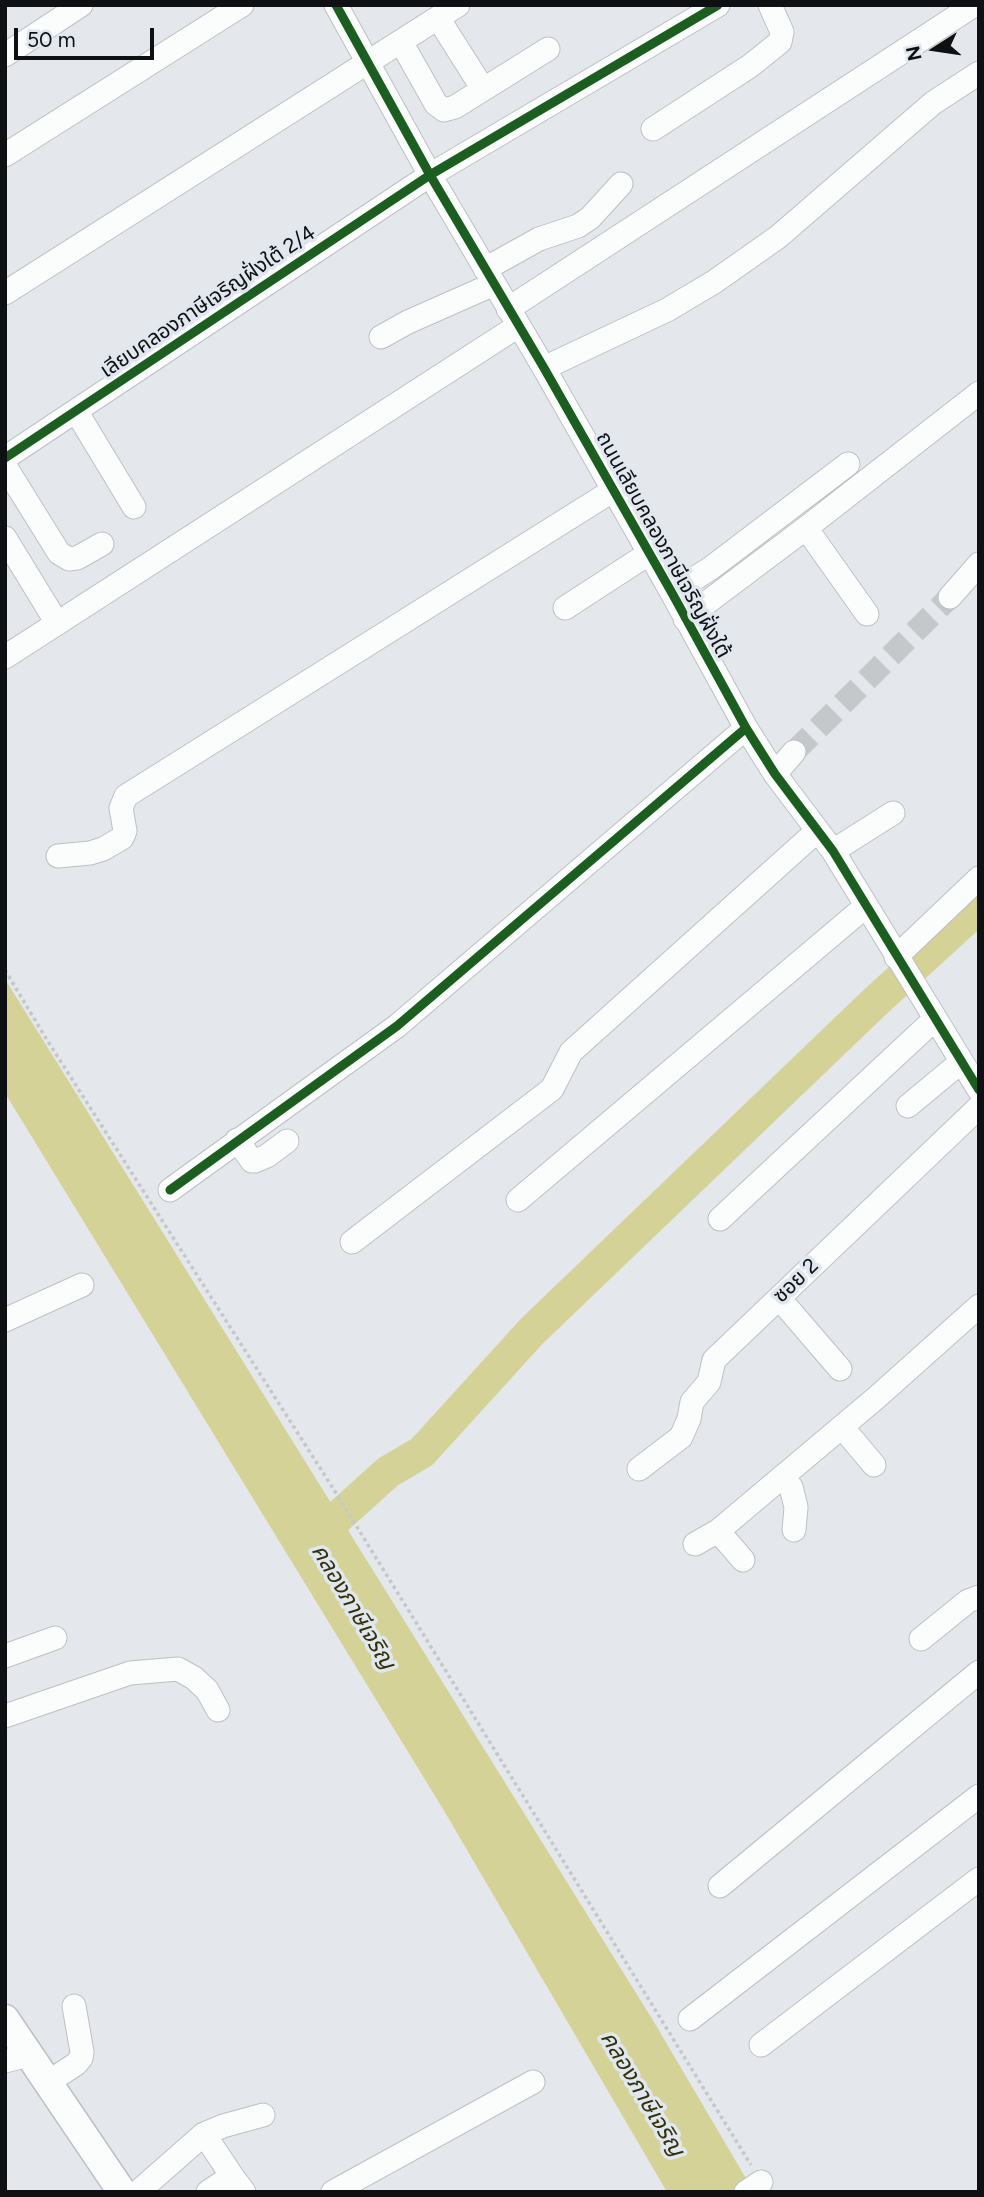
<!DOCTYPE html>
<html>
<head>
<meta charset="utf-8">
<style>
	body { margin:0 }
	#map { position:relative; width:984px; height:2197px; overflow:hidden; background:#e4e8ec; font-family:Figtree,sans-serif }
	canvas { display:block }
	.frame { position:absolute; inset:0; border:7px solid #0e1013; pointer-events:none }
	.north { position:absolute; left:900px; top:14px; width:70px; height:70px; -webkit-text-stroke:5px #e1e7ef; paint-order:stroke; rotate:258deg; font-size:19px; font-weight:700; line-height:28px; text-align:center; color:#0e1013 }
	.north::after { content:''; display:block; margin:auto; width:24px; height:32px; background:#0e1013; clip-path:polygon(50% 0,100% 100%,50% 72%,0 100%) }
	.scale { position:absolute; left:14px; top:28px; width:140px; height:32px; box-sizing:border-box; border:4px solid #0e1013; border-top:0; padding-left:9px; font-size:21px; line-height:24px; white-space:nowrap; color:#0e1013; -webkit-text-stroke:5px #e1e7ef; paint-order:stroke }
</style>
</head>
<body>
<div id="map">
<canvas width="984" height="2197"></canvas>
<div class="frame"></div>
<div class="north">N</div>
<div class="scale">50 m</div>
</div>
<script>
const g = document.querySelector('canvas').getContext('2d');
g.lineJoin = 'round';
function paint(path, color) {
  g.fillStyle = color;
  g.fill(path, 'evenodd');
}
function shape(rows) {
  const path = new Path2D();
  for (const r of rows) {
    path.moveTo(r[0], r[1]);
    for (let i = 2; i < r.length; i += 2) path.lineTo(r[i], r[i + 1]);
  }
  return path;
}
function strokePath(path, color, width, dash) {
  g.strokeStyle = color;
  g.lineWidth = width;
  g.lineCap = dash ? 'butt' : 'round';
  g.setLineDash(dash || []);
  g.stroke(path);
}
function label(font, color, halo, rows, align = 'center') {
  g.font = font + ' Figtree,"Noto Sans Thai",sans-serif';
  g.lineWidth = 7;
  g.setLineDash([]);
  g.textBaseline = 'middle';
  g.strokeStyle = halo;
  g.fillStyle = color;
  for (const [text, x, y, turn = 0] of rows) {
    g.save();
    g.translate(x, y);
    g.rotate((+turn || 0) * Math.PI / 180);
    g.textAlign = isNaN(turn) ? turn : align;
    if (halo) g.strokeText(text, 0, 0);
    g.fillText(text, 0, 0);
    g.restore();
  }
}
paint(shape([
	[5,979,654,2022,754,2192,667,2192,446,1814,5,1093]
]), '#d4d296');
strokePath(shape([
	[315,1538,388,1472,422,1452,532,1331,874,1003,979,907]
]), '#d4d296', 33);
strokePath(shape([
	[794,752,950,597]
]), '#c4c8cb', 23, [23, 11]);
const minor = shape([
	[336,5,430,175,544,368,672,593,746,728,775,774,833,851,979,1090],
	[438,18,483,89],
	[401,42,436,104,444,110,455,107,548,49],
	[5,55,81,5],
	[653,129,750,66,780,42,782,32,770,5],
	[5,155,242,5],
	[485,269,539,239,578,226,590,218,621,184],
	[5,293,458,5],
	[508,309,974,5],
	[381,337,408,322,494,284],
	[544,368,667,310,714,282,778,237,933,103,979,73],
	[76,411,134,507],
	[5,458,430,175,718,5],
	[5,466,59,553,69,559,77,558,102,544],
	[806,528,867,614],
	[5,538,57,623],
	[672,593,711,568,848,464],
	[950,597,979,564],
	[565,608,648,554],
	[685,619,806,528,979,393],
	[5,657,518,326],
	[775,774,794,752],
	[833,851,893,813],
	[58,856,90,853,103,849,122,838,125,831,121,808,126,796,612,491],
	[896,957,979,878],
	[908,1106,961,1062],
	[237,1140,252,1161,255,1161,267,1156,287,1141],
	[170,1190,397,1026,746,728],
	[518,1200,866,906],
	[720,1219,935,1019],
	[352,1242,552,1089,571,1052,817,831],
	[779,1298,840,1369],
	[5,1320,82,1285],
	[842,1427,874,1465],
	[639,1469,681,1437,689,1419,692,1402,709,1382,714,1360,979,1107],
	[783,1476,791,1487,796,1507,794,1530],
	[718,1531,743,1560],
	[695,1544,718,1531,876,1398,979,1306],
	[921,1639,968,1601,979,1597],
	[5,1656,55,1638],
	[5,1716,130,1673,178,1669,194,1678,207,1690,218,1710],
	[720,1886,979,1672],
	[690,2019,979,1796],
	[761,2045,979,1879],
	[5,2061,28,2055],
	[47,2083,76,2064,81,2058,82,2052,74,2006],
	[204,2134,232,2176],
	[138,2192,204,2134,223,2126,263,2115],
	[208,2192,232,2176,244,2192],
	[333,2192,533,2082],
	[746,2192,761,2182]
]);
const major = shape([
	[5,2019,122,2192]
]);
strokePath(minor, '#bdc0c3', 25);
strokePath(major, '#bdc0c3', 31);
strokePath(shape([
	[5,970,47,1040,336,1493,751,2165]
]), '#c6c7c8', 3.5, [3.5, 3.5]);
strokePath(minor, '#fbfcfc', 23);
strokePath(major, '#fbfcfc', 28);
strokePath(shape([
	[336,5,430,175,544,368,672,593,746,728,775,774,833,851,979,1090],
	[5,458,430,175,718,5],
	[170,1190,397,1026,746,728]
]), '#1b5e20', 9);
label('21px', '#0e1013', '#e1e7ef', [
	["เลียบคลองภาษีเจริญฝั่งใต้ 2/4",208,302,-34],
	["ถนนเลียบคลองภาษีเจริญฝั่งใต้",663,545,61],
	["ซอย 2",796,1281,-44]
]);
label('italic 23px', '#33310a', '#e1e7ef', [
	["คลองภาษีเจริญ",353,1607,59],
	["คลองภาษีเจริญ",642,2094,59]
]);
</script>
</body>
</html>
